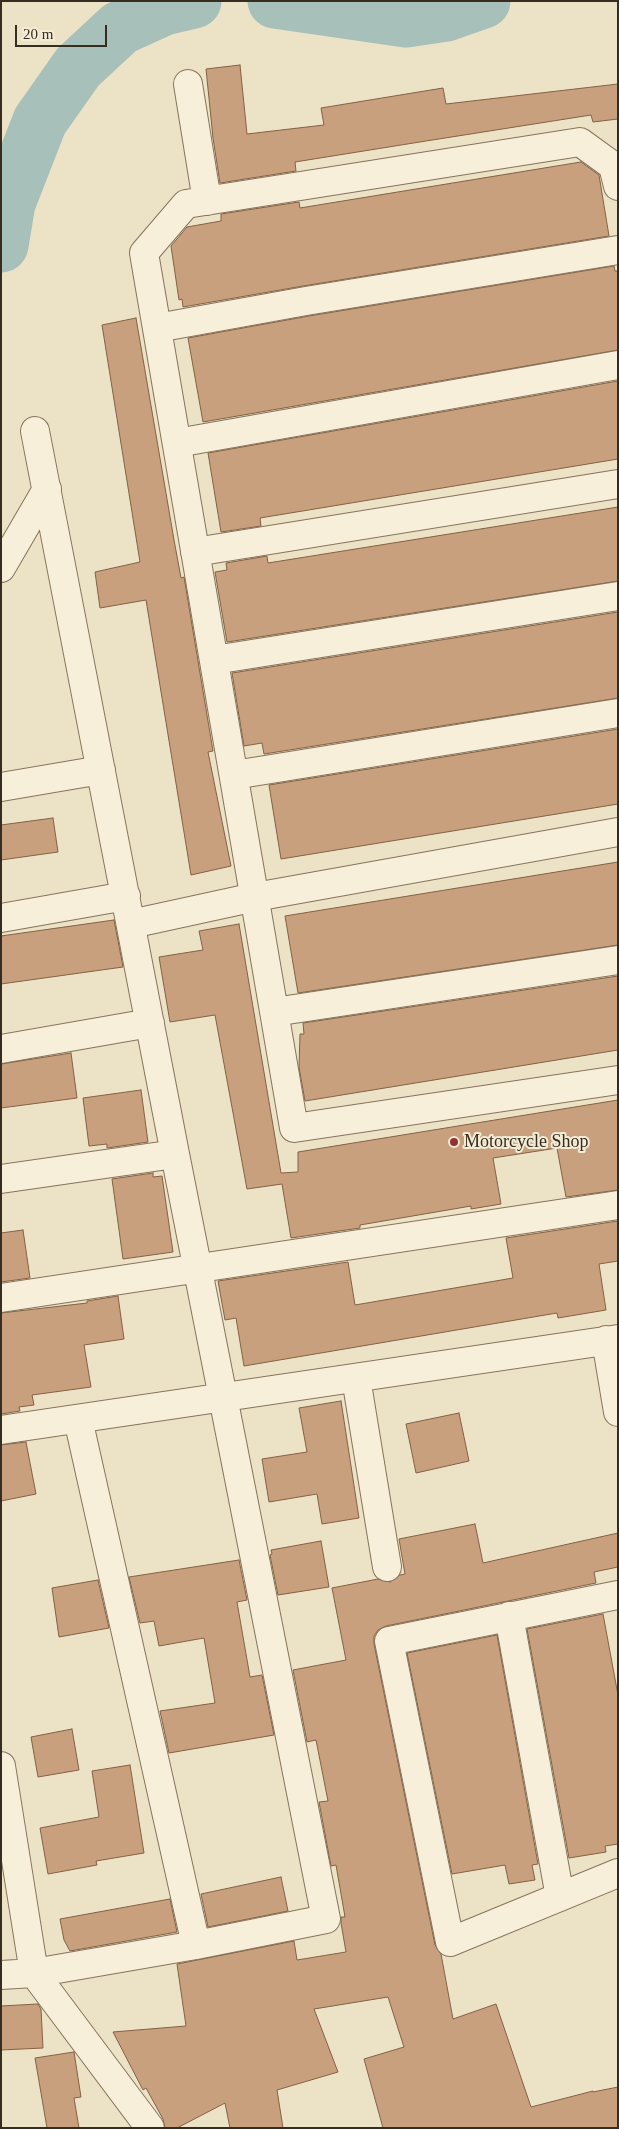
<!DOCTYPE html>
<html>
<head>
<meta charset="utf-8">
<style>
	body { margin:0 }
	#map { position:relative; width:619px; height:2129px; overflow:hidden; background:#ece2c6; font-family:Georgia,serif }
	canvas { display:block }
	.frame { position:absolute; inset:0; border:2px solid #372c20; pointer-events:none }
	.scale { position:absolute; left:15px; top:25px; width:92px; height:22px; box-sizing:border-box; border:2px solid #372c20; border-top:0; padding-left:6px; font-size:15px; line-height:18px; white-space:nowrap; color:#372c20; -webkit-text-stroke:4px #f4ecd5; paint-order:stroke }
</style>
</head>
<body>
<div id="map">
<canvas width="619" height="2129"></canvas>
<div class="frame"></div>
<div class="scale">20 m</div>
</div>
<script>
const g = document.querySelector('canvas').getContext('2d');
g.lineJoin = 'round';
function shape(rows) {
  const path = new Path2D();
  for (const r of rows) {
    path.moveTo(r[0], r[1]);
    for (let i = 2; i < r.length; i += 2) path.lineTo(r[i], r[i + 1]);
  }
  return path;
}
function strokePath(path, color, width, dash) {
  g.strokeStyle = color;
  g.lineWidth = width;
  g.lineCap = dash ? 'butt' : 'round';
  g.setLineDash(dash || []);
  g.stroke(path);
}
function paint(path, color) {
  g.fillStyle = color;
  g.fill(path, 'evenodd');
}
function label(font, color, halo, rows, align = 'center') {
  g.font = font + ' Georgia,serif';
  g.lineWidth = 4;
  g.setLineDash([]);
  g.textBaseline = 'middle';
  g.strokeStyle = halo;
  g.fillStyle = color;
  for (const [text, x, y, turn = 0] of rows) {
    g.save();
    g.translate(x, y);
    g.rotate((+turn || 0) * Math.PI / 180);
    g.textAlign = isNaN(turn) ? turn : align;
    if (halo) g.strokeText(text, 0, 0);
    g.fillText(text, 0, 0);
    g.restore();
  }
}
strokePath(shape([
	[275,1,406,20,446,14,483,1],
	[1,245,8,203,40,121,78,67,120,28,164,8,194,1]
]), '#a7c0b9', 55);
const building = shape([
	[240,65,247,134,324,125,321,108,443,88,446,104,618,84,618,119,593,122,591,115,426,141,295,162,296,171,220,183,213,138,206,69,240,65],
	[581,162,599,175,609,236,303,286,183,307,182,299,179,300,171,246,187,227,221,221,221,214,299,202,300,208,581,162],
	[614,266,615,271,618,271,618,350,203,422,188,338,309,316,614,266],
	[136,318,174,540,181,578,184,577,213,751,208,752,231,866,191,875,146,600,100,608,95,572,140,562,102,325,136,318],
	[618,381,618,459,260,518,261,526,221,532,208,453,618,381],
	[618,507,618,581,227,642,215,572,227,570,226,563,267,556,268,563,618,507],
	[618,612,618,698,264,754,262,743,244,746,232,673,618,612],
	[618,729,618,804,281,859,269,785,618,729],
	[53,818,58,852,1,860,1,825,53,818],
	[618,862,618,945,298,993,285,916,618,862],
	[114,920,123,967,1,984,1,936,114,920],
	[239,924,281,1173,298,1172,298,1152,618,1100,618,1190,566,1197,557,1148,493,1158,501,1204,471,1209,471,1206,360,1225,360,1228,291,1238,282,1184,247,1189,215,1015,170,1022,159,957,203,950,199,931,239,924],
	[618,976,618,1050,305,1101,299,1067,300,1034,304,1034,303,1023,618,976],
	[71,1053,77,1098,1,1108,1,1064,71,1053],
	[141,1090,148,1142,107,1148,107,1144,89,1146,83,1098,141,1090],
	[153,1173,153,1177,162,1176,173,1252,123,1259,112,1179,153,1173],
	[618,1221,618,1261,599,1264,606,1310,558,1318,557,1313,244,1366,236,1318,225,1320,218,1281,348,1262,355,1305,513,1278,506,1238,618,1221],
	[23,1230,30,1278,1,1282,1,1233,23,1230],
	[118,1296,124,1339,84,1345,91,1387,32,1395,34,1405,19,1407,20,1411,1,1414,1,1313,87,1303,87,1301,118,1296],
	[341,1401,359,1518,322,1524,317,1494,269,1502,262,1459,307,1452,299,1408,341,1401],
	[459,1413,469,1461,416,1473,406,1424,459,1413],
	[26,1442,36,1494,1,1501,1,1445,26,1442],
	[475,1524,483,1563,618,1533,618,1567,594,1572,596,1583,386,1626,378,1630,374,1636,374,1644,435,1945,441,1954,453,2019,496,2004,531,2107,593,2091,593,2092,618,2087,618,2128,383,2128,364,2059,404,2047,388,1997,314,2009,338,2072,277,2090,283,2128,230,2128,225,2103,177,2128,165,2128,163,2119,146,2088,143,2090,113,2032,186,2026,177,1964,294,1941,297,1960,346,1952,341,1923,341,1917,345,1917,336,1865,331,1866,319,1802,328,1801,316,1740,307,1742,293,1670,346,1660,332,1588,378,1579,390,1582,400,1575,405,1574,399,1539,475,1524],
	[321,1541,329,1587,278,1595,270,1555,272,1554,271,1550,321,1541],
	[239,1560,247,1600,237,1602,250,1677,262,1675,274,1735,169,1753,160,1711,215,1703,204,1638,159,1646,154,1621,140,1623,129,1577,239,1560],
	[98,1580,109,1628,59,1637,52,1588,98,1580],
	[603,1614,618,1695,618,1844,605,1846,606,1852,569,1858,527,1629,603,1614],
	[497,1635,538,1864,532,1865,535,1880,509,1884,505,1865,452,1874,407,1653,497,1635],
	[72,1729,79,1770,38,1777,31,1737,72,1729],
	[130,1765,144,1853,96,1861,97,1865,48,1874,40,1828,99,1817,92,1771,130,1765],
	[281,1877,288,1911,208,1927,201,1894,281,1877],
	[170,1899,177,1932,70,1951,64,1940,60,1919,170,1899],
	[38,2004,41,2009,43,2048,1,2050,1,2006,38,2004],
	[74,2052,81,2097,74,2098,79,2128,47,2128,35,2058,74,2052]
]);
paint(building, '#c8a07e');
strokePath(building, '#846044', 1);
const street = shape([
	[188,84,207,201],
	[618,186,613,166,580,142,186,204,144,253,294,1128,618,1080],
	[157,328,306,301,618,250],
	[177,443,618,365],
	[195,552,618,484],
	[1,568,47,489],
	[214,660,618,596],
	[234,775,618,713],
	[1,787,101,770],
	[1,918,126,896],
	[131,924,255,897,618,832],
	[274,1012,618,960],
	[1,1049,150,1023],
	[1,1179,175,1154],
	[1,1298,618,1205],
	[606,1340,618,1412],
	[356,1378,387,1567],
	[78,1419,196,1945],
	[1,1430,618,1339],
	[618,1595,389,1641,450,1942,618,1873],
	[509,1616,560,1897],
	[1,1766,34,1973,150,2128],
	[1,1975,34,1973,196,1945,326,1919,175,1154,35,431]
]);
strokePath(street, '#86745d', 30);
strokePath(street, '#f7efd9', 28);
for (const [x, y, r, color] of [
	[454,1142,5,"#923330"]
]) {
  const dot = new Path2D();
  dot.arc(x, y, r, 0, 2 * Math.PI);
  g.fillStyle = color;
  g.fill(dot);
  strokePath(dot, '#f4ecd5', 2);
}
label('18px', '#372c20', '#f4ecd5', [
	["Motorcycle Shop",464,1142]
], 'left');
</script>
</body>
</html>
